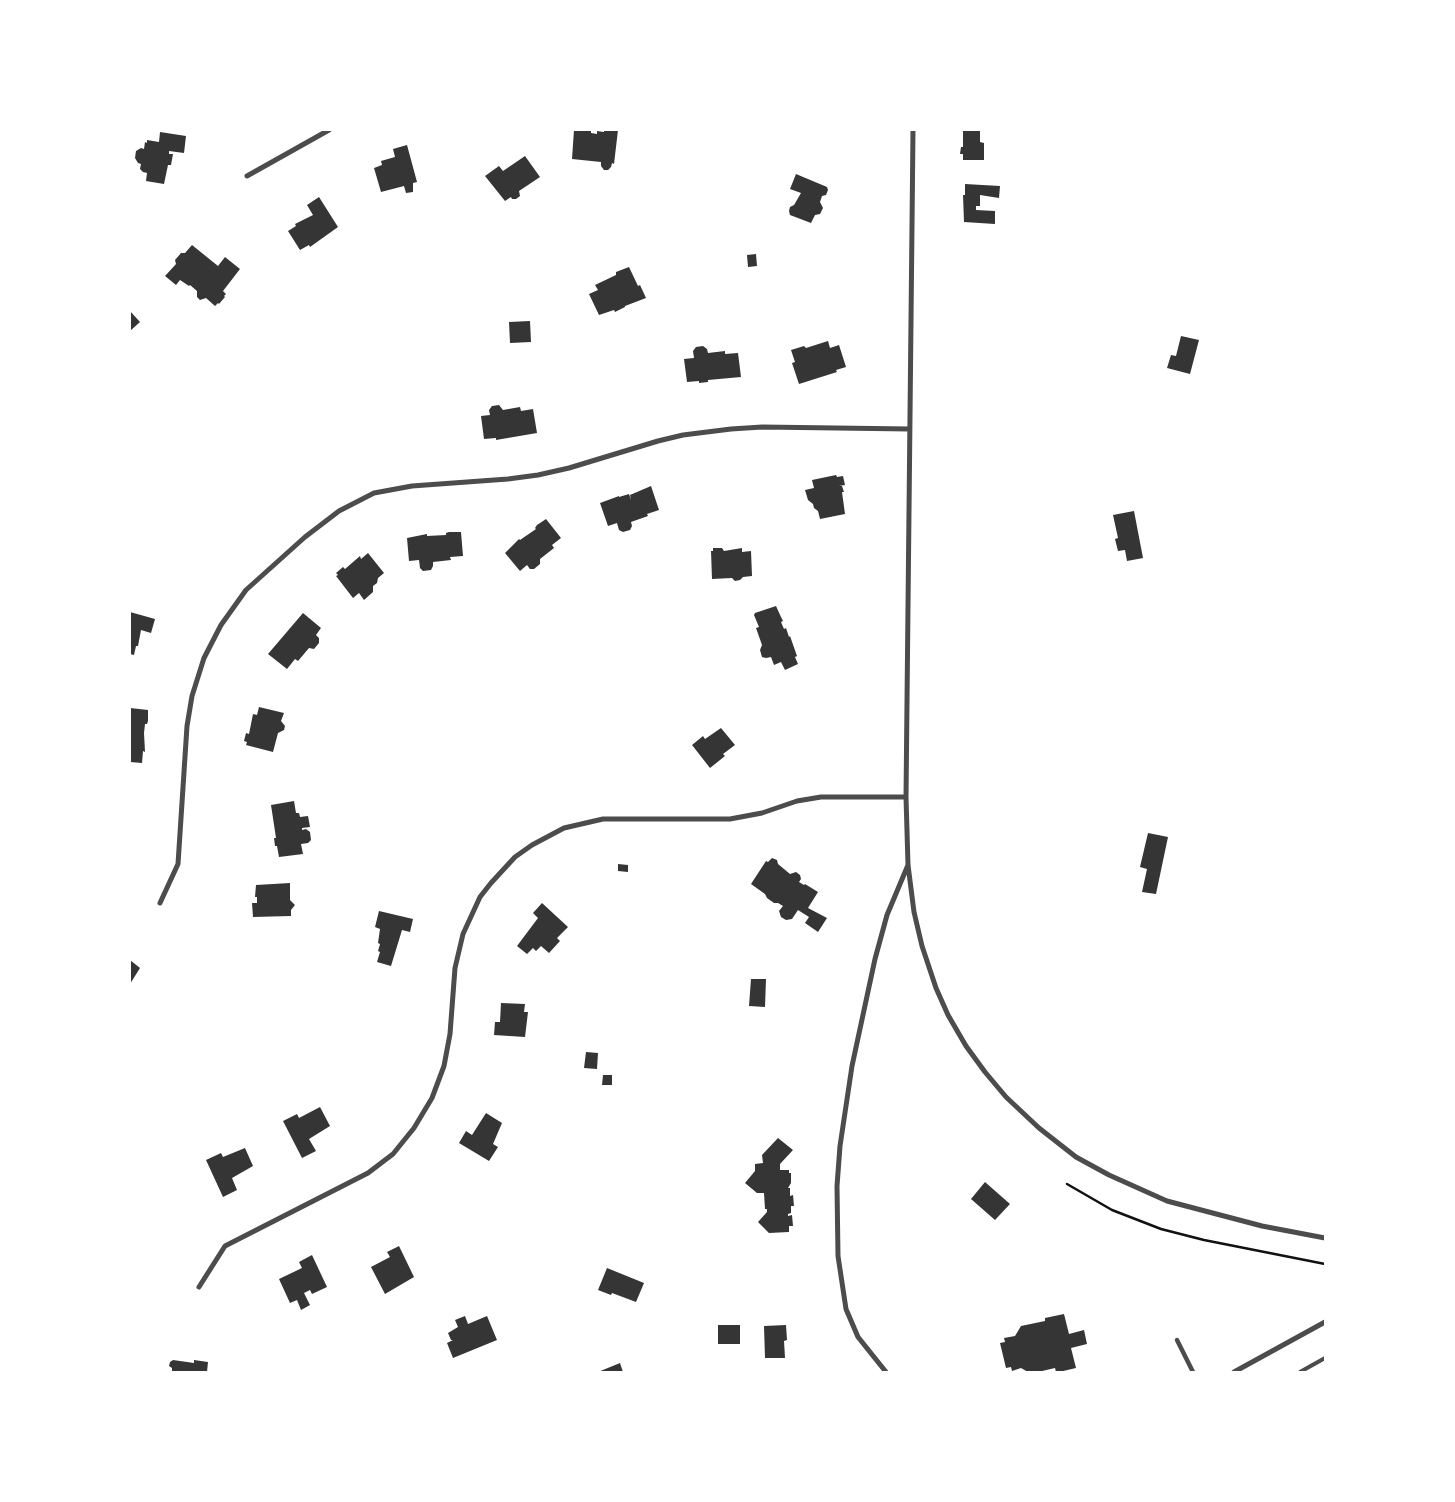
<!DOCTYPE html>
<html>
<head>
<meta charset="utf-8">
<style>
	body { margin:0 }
	#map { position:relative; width:1455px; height:1502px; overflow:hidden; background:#fff; font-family:"Fira Sans Condensed",sans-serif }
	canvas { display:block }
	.frame { position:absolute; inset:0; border:131px solid #fff; pointer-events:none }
</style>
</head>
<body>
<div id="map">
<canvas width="1455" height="1502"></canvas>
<div class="frame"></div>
</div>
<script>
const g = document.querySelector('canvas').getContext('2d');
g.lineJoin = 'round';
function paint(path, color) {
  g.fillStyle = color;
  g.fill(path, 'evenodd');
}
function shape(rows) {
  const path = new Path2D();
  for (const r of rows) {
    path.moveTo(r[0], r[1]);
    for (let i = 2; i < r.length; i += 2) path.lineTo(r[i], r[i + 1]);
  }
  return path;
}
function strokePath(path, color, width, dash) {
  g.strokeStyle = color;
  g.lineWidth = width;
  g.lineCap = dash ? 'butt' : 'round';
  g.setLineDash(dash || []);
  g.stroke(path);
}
paint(shape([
	[574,130,591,130,591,133,597,134,597,131,604,132,604,130,618,130,614,164,612,163,611,167,608,170,604,170,601,166,601,162,572,159],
	[963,130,980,130,980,142,984,143,984,160,963,160,963,154,960,154,961,147,963,147],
	[160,132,186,136,184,153,169,151,169,154,173,154,171,165,168,165,164,184,146,181,147,173,143,172,140,169,141,164,138,163,135,158,136,151,141,148,144,149,145,142,147,143,147,140,159,142],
	[407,145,417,182,413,183,413,192,406,193,404,186,381,192,374,168,382,165,381,161,395,157,393,149],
	[525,156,540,177,519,191,520,196,516,199,512,199,511,197,505,201,485,176,499,166,503,171],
	[796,174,827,187,828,190,826,195,822,196,820,202,823,208,820,214,815,215,811,223,790,215,789,211,790,207,794,205,801,193,790,189],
	[965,184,1000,186,999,198,980,195,980,206,976,206,976,210,995,211,995,224,964,222,963,195,965,195],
	[319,197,338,227,310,247,309,245,300,250,288,231,296,226,295,224,313,215,307,205],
	[192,245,218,266,225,257,240,269,223,291,226,294,224,296,225,297,219,304,218,303,215,306,206,298,200,300,197,297,197,291,190,285,189,286,180,280,176,285,165,276,176,264,175,260,181,253,185,253],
	[756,254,757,266,748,267,747,255],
	[629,267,638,286,640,285,646,298,625,306,625,307,615,312,614,310,599,315,589,294,598,290,595,285,616,275,616,272],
	[130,311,140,322,130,331],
	[530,321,531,342,510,343,509,322],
	[1181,336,1199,340,1190,374,1167,368,1171,355,1176,356],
	[828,341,830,348,839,345,846,367,836,370,837,372,799,384,792,363,795,362,791,350,804,346,806,348],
	[703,346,707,349,708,353,725,351,725,354,738,353,741,377,708,380,708,382,699,383,699,381,687,382,684,359,694,358,693,351,696,347],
	[499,405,503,410,520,407,521,411,533,409,537,433,496,440,496,438,484,439,481,416,490,415,489,410,492,406],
	[836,475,837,477,843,476,845,485,839,486,842,486,844,492,842,492,845,514,820,519,818,511,814,508,813,504,808,500,805,490,814,488,812,480],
	[651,486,659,510,647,514,648,516,631,522,632,526,630,530,623,532,619,530,617,523,608,526,600,503,619,496,619,497,629,494,631,500,630,495],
	[1134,511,1143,558,1127,561,1125,550,1118,551,1115,539,1118,538,1113,515],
	[546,519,561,538,552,545,554,548,540,559,540,564,534,569,530,569,527,565,520,571,505,553,519,539,520,540,536,529,535,528,537,525],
	[449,532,461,532,463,556,450,557,451,560,433,562,433,566,431,570,423,571,420,568,419,560,409,561,407,538,427,534,427,536,446,535,446,533],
	[713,548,722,548,724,551,742,548,742,552,751,551,752,576,743,577,740,580,735,581,732,578,712,579,711,551,713,551],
	[368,553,384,573,378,578,377,583,373,586,373,592,364,600,359,593,353,598,336,576,338,575,336,573,343,567,345,569,360,556,361,559],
	[776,606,781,617,783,621,781,622,784,629,786,628,789,637,790,636,797,656,795,657,798,664,785,670,781,662,774,665,771,657,766,658,762,657,760,650,762,645,756,628,759,627,754,615,755,613],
	[130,612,155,619,151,633,141,630,138,646,136,646,134,655,130,654],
	[303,613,321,628,316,635,319,638,319,643,314,649,309,648,298,661,295,659,287,669,268,654],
	[259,707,284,713,281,721,285,726,284,730,278,733,273,752,246,745,247,742,244,741,246,733,249,734,253,714,257,715],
	[130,708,148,710,148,721,147,724,145,724,144,733,145,752,143,751,142,763,130,762],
	[721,728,735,745,723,754,725,756,710,768,692,745,703,736,705,739],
	[294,801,296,813,299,813,300,817,308,816,310,827,302,828,302,830,306,829,310,832,311,840,308,843,301,844,303,854,279,857,277,846,275,846,274,838,276,838,271,805],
	[1148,833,1168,837,1156,894,1142,892,1147,869,1140,867],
	[772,858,777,860,778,864,790,874,796,872,800,875,801,879,799,882,804,885,805,884,818,892,808,908,827,918,818,932,805,923,809,917,798,910,792,919,786,920,781,917,779,911,783,906,778,903,774,903,767,898,765,894,751,884,766,861,768,862],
	[618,864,628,865,628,872,618,871],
	[290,883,290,900,295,905,291,910,291,916,253,917,252,903,257,903,257,897,255,897,256,885],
	[542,903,568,927,557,938,560,941,549,953,541,946,536,951,533,948,527,954,517,946,538,918,533,913],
	[379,911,413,919,410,932,402,930,391,966,377,962,380,952,378,951,380,944,378,943,380,929,375,927],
	[130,960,140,968,130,984],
	[751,979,766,979,765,1007,749,1006],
	[501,1003,525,1004,524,1012,528,1012,525,1037,494,1035,495,1022,500,1022],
	[586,1052,598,1053,597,1069,584,1068],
	[603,1075,612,1075,612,1085,602,1085],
	[320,1107,330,1126,309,1139,316,1151,302,1158,283,1121,297,1114,299,1118],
	[486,1113,502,1123,493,1144,498,1147,489,1161,459,1143,466,1131,472,1135],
	[778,1138,793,1150,780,1164,780,1170,789,1170,789,1173,791,1173,791,1183,788,1188,790,1188,790,1196,793,1195,794,1206,791,1206,791,1213,788,1214,788,1216,792,1215,793,1226,789,1226,789,1232,769,1233,758,1222,767,1212,767,1209,765,1209,764,1193,757,1193,745,1183,755,1171,755,1164,763,1163,762,1155],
	[245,1148,253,1166,232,1178,237,1190,223,1197,206,1160,221,1153,223,1157],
	[985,1182,1010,1204,995,1220,971,1199],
	[399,1246,414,1277,385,1294,371,1267,390,1257,387,1252],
	[312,1255,327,1287,312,1294,310,1290,304,1293,310,1305,301,1310,297,1300,290,1303,279,1279,302,1268,299,1262],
	[607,1268,644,1283,636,1302,612,1293,611,1295,598,1290],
	[1064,1314,1069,1334,1084,1330,1087,1344,1071,1348,1076,1368,1059,1372,1056,1372,1055,1368,1038,1372,1028,1372,1021,1368,1012,1371,1011,1367,1006,1368,1000,1343,1005,1342,1004,1338,1015,1336,1021,1326,1045,1321,1045,1318],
	[465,1316,468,1324,487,1316,497,1340,453,1358,447,1343,453,1340,451,1340,448,1333,458,1327,455,1320],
	[718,1325,740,1325,740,1344,718,1344],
	[786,1325,787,1340,784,1341,785,1358,765,1358,764,1326],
	[173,1360,194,1363,194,1360,208,1362,207,1372,172,1372,172,1368,169,1366,170,1362],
	[620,1363,623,1372,598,1372]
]), '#353535');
strokePath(shape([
	[1067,1184,1112,1210,1161,1229,1204,1240,1325,1264]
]), '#111', 2.5);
strokePath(shape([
	[1300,1372,1325,1358]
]), '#4c4c4c', 4);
strokePath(shape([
	[1177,1340,1193,1372]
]), '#4c4c4c', 4.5);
strokePath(shape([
	[913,130,906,797,908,865,914,912,922,946,936,988,948,1015,966,1046,985,1072,1006,1097,1039,1128,1076,1157,1109,1175,1167,1201,1262,1226,1325,1238],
	[247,176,329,130],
	[160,903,178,864,187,726,192,696,204,658,221,625,246,590,305,537,339,511,374,493,412,486,508,479,538,475,569,468,658,441,683,435,731,429,762,427,910,429],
	[199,1287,225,1246,368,1173,393,1154,414,1128,432,1098,444,1066,450,1034,455,968,463,934,480,897,491,883,515,857,532,845,564,828,603,819,730,819,762,813,797,801,821,797,906,797],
	[886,1372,858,1337,846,1309,838,1256,837,1186,840,1146,852,1066,875,959,887,915,908,865],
	[1234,1372,1325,1322]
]), '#4c4c4c', 5);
</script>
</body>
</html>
